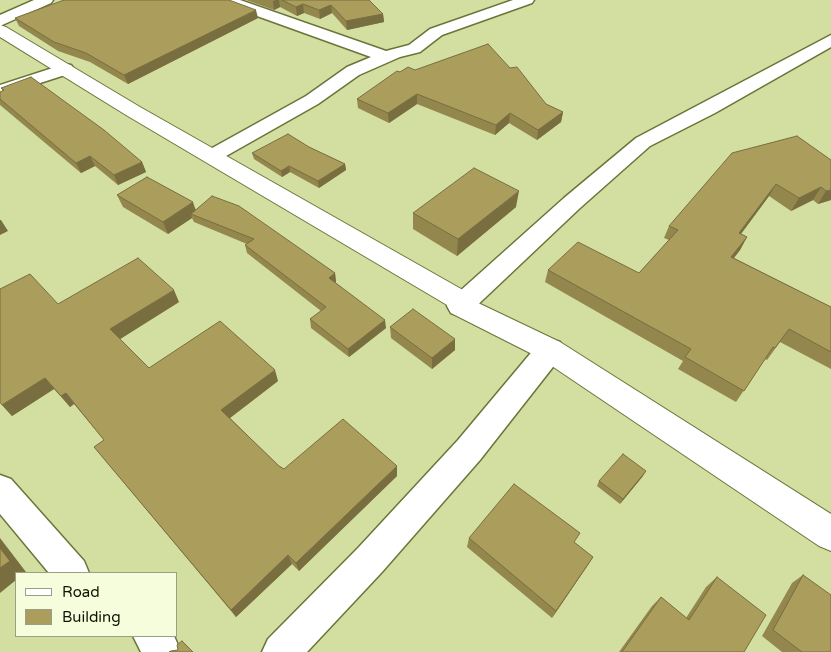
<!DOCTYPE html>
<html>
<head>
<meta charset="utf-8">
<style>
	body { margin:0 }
	#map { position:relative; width:831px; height:652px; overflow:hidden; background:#d3dfa0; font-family:"Varela Round",sans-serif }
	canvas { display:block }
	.legend { position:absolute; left:15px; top:572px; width:162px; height:65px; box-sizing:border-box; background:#f6fddd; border:1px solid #9aa085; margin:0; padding:6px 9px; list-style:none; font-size:15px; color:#111400 }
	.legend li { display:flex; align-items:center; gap:10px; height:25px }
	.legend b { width:25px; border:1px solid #9aa085 }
</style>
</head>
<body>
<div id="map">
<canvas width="831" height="652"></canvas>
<ul class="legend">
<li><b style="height:6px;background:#fff"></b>Road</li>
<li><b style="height:14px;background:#ab9d5b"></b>Building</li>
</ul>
</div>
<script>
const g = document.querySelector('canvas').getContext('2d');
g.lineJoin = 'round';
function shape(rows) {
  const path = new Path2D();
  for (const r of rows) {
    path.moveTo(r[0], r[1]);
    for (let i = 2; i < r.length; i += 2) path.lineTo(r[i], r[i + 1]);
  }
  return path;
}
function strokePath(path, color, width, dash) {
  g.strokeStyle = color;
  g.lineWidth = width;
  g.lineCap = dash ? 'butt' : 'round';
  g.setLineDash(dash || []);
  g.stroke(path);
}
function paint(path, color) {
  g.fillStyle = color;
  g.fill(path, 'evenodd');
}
const street = shape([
	[34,0,53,0,51,3,0,26,0,15,34,0],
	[219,0,240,0,386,51,409,45,430,29,513,0,534,0,532,3,442,35,420,52,400,57,359,75,318,104,219,160,212,162,205,160,202,156,205,152,306,96,347,67,371,57,221,3,219,0],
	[831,35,831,47,715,113,650,146,580,208,469,313,460,316,451,313,447,306,451,299,564,198,636,138,831,35],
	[65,64,71,65,74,69,71,73,0,96,0,85,65,64],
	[550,339,560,342,564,350,560,358,480,460,382,572,307,652,262,652,268,639,358,548,458,440,540,342,550,339],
	[0,475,11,479,84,561,89,573,49,573,0,514,0,475],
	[133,636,174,636,181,652,141,652,133,636]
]);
const secondary = shape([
	[0,25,6,27,140,107,470,294,474,301,560,342,831,514,831,551,819,546,540,358,451,313,447,305,126,115,0,37,0,25]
]);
strokePath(street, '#6a7438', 3);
strokePath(secondary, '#6a7438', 2);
paint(street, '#fff');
paint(secondary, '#fff');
paint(shape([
	[246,0,369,0,383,14,384,22,347,30,332,13,320,19,304,13,297,16,280,7,274,10],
	[15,18,258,18,128,84,90,62,58,51,19,26],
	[510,68,546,104,563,112,561,122,537,140,509,123,495,135,417,104,389,123,358,108,357,99,400,72,415,70],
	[1,88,142,162,146,172,118,185,95,166,81,173,0,105,0,92,3,91],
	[797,136,831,200,818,204,813,200,791,211,769,196,741,234,747,237,740,250,734,258,831,307,831,369,780,342,767,360,765,359,736,402,678,369,683,361,545,282,548,270,639,273,669,240,664,238,669,226],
	[309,147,345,164,346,170,319,188,290,172,282,177,254,159,252,153],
	[117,195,196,209,335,273,336,282,335,282,386,328,349,357,311,328,310,319,321,311,247,253,245,245,247,244,194,222,192,218,168,234,123,207],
	[516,207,457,256,413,229,413,213],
	[179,302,120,339,149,368,278,381,230,418,279,466,284,469,397,476,299,571,292,564,236,617,94,447,104,440,74,404,70,407,54,389,12,416,2,405,58,304],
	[390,327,455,350,432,369,391,338],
	[643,476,620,504,597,486,599,481],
	[469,538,575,543,593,557,552,618,467,547],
	[803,575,831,652,782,652,762,636,792,583],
	[717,577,744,652,619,652,652,606,661,597,686,618,706,587]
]), '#93874e');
paint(shape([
	[276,0,279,0,280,7,274,10,273,1],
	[303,4,304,13,297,16,296,7],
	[331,5,332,13,320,19,319,10],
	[256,10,258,18,128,84,124,75],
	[383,14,384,22,347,30,346,21],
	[417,94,417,104,389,123,388,113],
	[563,112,561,122,537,140,538,130],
	[510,113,509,123,495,135,496,125],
	[90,156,95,166,81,173,76,163],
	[142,162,146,172,118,185,114,175],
	[345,164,346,170,319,188,318,181],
	[289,166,290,172,282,177,281,171],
	[776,184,769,196,732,246,739,233],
	[821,187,813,200,791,211,799,198],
	[831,190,831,200,818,204,826,191],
	[519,191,516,207,457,256,458,239],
	[193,202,197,214,191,214,192,218,168,234,163,222],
	[0,220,1,220,8,231,0,235],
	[747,237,740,250,725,269,731,257],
	[335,273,336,282,330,286,329,278],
	[174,290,179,302,117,341,110,329],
	[385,320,386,328,349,357,348,349],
	[455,339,455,350,432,369,432,358],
	[275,370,278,381,226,421,221,410],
	[45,378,54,389,12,416,2,405],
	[66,393,74,404,70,407,61,396],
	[397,466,397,476,299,571,296,563],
	[646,471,643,476,620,504,623,499],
	[0,538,26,572,24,573,16,573,16,580,0,593],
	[288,555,292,564,236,617,231,610],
	[593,557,588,565,552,618,556,611]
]), '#786e40');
const building = shape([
	[64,0,229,0,256,10,124,75,86,53,54,42,15,18,64,0],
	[282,0,369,0,383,14,346,21,331,5,319,10,303,4,296,7,282,0],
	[488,44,510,68,517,67,546,104,563,112,538,130,510,113,496,125,417,94,388,113,357,99,397,71,400,72,408,67,415,70,488,44],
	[31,77,104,130,142,162,114,175,90,156,76,163,0,99,0,92,4,90,1,88,31,77],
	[288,134,309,147,345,164,318,181,289,166,281,171,252,153,288,134],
	[797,136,831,160,831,190,826,191,821,187,799,198,776,184,739,233,747,237,731,257,831,307,831,352,789,329,775,348,773,347,744,391,685,357,691,349,548,270,578,242,639,273,678,230,669,226,732,153,797,136],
	[474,168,519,191,458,239,413,213,474,168],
	[147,177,193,202,163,222,117,195,147,177],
	[212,196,239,206,335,273,329,278,385,320,348,349,310,319,326,307,245,245,254,239,191,214,212,196],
	[138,258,174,290,110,329,149,368,220,321,275,370,221,410,279,466,284,469,343,419,397,466,296,563,288,555,231,610,94,447,104,440,66,393,61,396,45,378,2,405,0,402,0,289,30,274,58,304,138,258],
	[413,309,455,339,432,358,390,327,413,309],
	[623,454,646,471,623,499,599,481,623,454],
	[514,484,580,533,574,542,593,557,556,611,469,538,514,484],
	[0,548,10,561,0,568,0,548],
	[803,575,831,595,831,652,802,652,773,630,803,575],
	[717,577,766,615,744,652,622,652,661,597,689,620,717,577],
	[182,641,193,652,169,652,171,651,178,650,177,645,182,641]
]);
paint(building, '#ab9d5b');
strokePath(building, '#786e40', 1);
</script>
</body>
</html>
